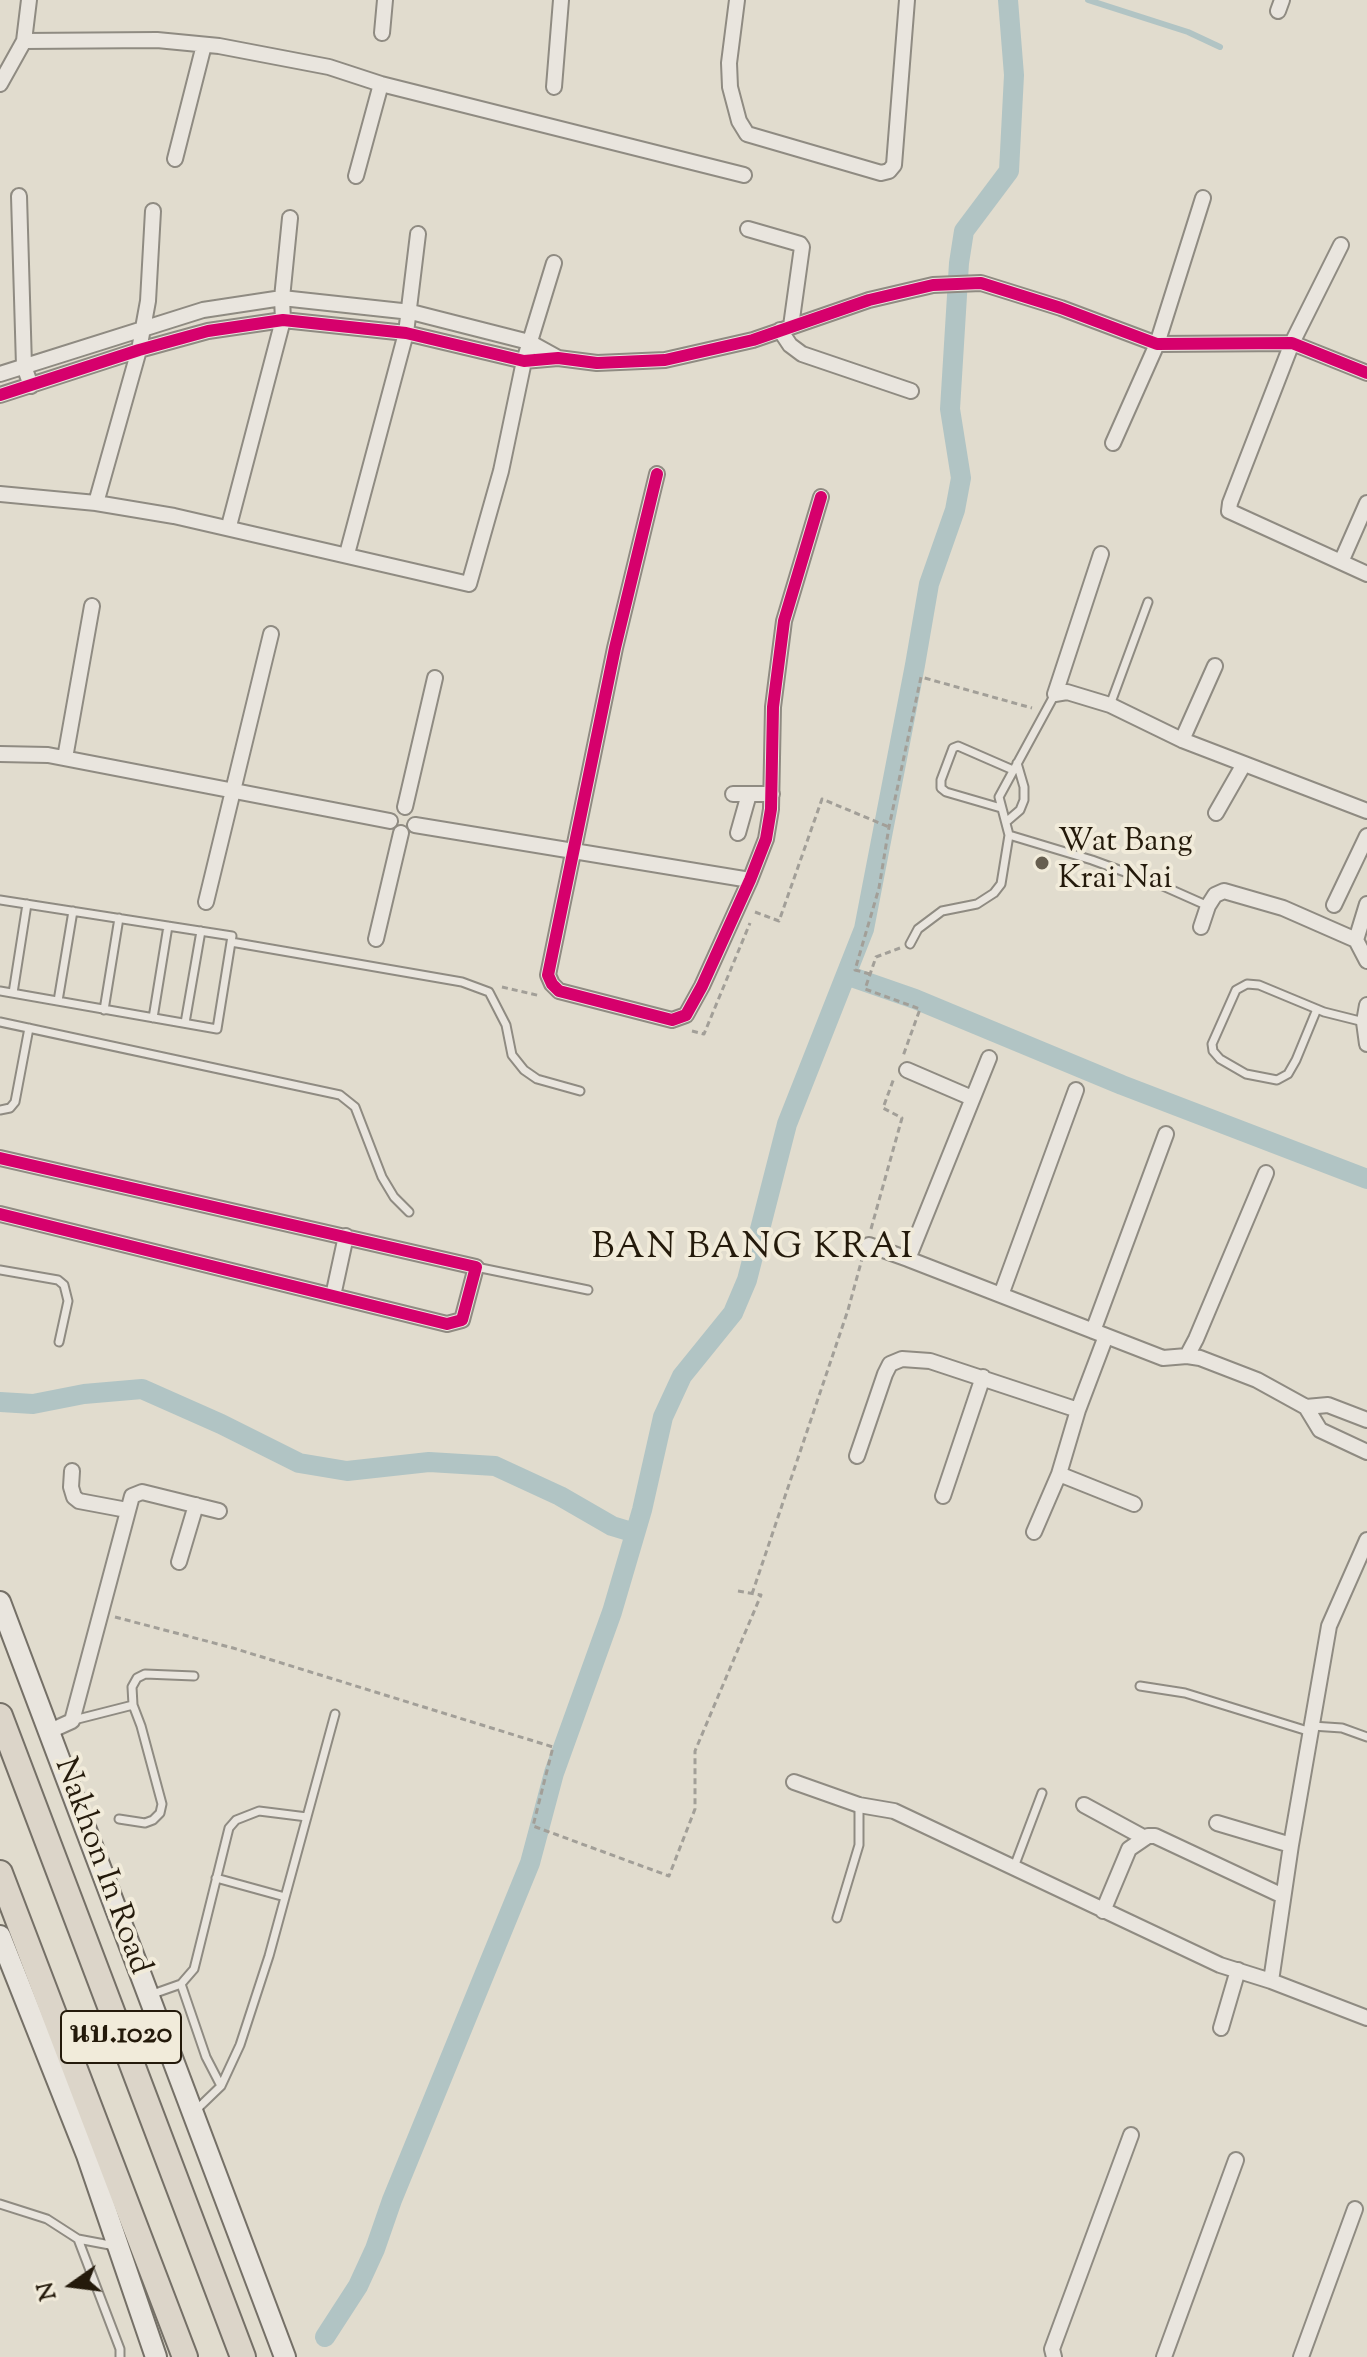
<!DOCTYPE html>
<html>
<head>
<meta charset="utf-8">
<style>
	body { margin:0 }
	#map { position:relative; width:1367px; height:2357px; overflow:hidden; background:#e1dcce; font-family:"Sorts Mill Goudy",serif }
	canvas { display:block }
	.north { position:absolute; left:32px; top:2245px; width:80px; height:80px; -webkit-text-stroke:6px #f1ebda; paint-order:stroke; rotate:256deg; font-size:22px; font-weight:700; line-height:32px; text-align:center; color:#241a0b }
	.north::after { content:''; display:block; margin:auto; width:28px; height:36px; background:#241a0b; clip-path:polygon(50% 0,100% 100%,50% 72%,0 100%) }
</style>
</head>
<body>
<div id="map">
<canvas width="1367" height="2357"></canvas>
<div class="north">N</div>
</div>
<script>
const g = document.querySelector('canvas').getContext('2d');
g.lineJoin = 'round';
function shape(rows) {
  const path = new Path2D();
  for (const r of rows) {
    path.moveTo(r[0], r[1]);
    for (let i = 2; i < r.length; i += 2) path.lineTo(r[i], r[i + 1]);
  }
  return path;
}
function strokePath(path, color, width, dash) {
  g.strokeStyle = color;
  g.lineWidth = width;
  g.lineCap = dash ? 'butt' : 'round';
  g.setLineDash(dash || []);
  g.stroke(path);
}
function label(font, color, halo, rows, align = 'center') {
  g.font = font + ' "Sorts Mill Goudy","Noto Serif Thai",serif';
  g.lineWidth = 8;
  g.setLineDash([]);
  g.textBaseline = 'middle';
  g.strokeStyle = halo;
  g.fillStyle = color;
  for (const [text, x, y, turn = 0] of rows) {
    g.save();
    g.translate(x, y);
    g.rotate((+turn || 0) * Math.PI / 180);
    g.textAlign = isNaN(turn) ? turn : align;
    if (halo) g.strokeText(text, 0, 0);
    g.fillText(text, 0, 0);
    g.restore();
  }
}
strokePath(shape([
	[1088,0,1188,32,1220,47]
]), '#b1c4c4', 6);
strokePath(shape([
	[846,975,915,999,1122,1085,1367,1179],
	[0,1402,33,1404,84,1394,142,1389,221,1424,299,1463,347,1471,429,1462,495,1466,560,1496,612,1526,635,1533],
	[325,2337,358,2286,375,2249,392,2200,530,1863,554,1773,612,1612,642,1510,663,1417,682,1376,733,1313,747,1280,787,1124,864,929,915,665,929,584,955,510,961,478,950,409,959,263,964,231,1009,171,1014,75,1008,0]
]), '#b1c4c4', 20);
const service = shape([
	[1110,705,1148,602],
	[1001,808,946,792,941,788,941,780,953,748,958,746,1013,770],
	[1006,822,1020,810,1024,800,1024,787,1017,763],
	[1009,835,1092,860,1163,886,1208,906],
	[0,900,232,936,217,1029,0,991],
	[231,942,462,982,489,992,506,1025,512,1055,524,1070,537,1079,580,1091],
	[910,944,918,929,942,911,977,904,994,893,1001,884,1009,835,999,797,1055,694],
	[13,993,27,904],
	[58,1001,73,911],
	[1317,1009,1296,1060,1288,1074,1277,1080,1246,1074,1220,1059,1213,1051,1212,1044,1236,990,1247,984,1259,985,1324,1012,1364,1022],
	[104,1010,119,918],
	[153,1018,168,926],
	[0,1022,340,1095,355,1107,382,1177,394,1197,409,1212],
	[185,1023,201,931],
	[0,1110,10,1108,15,1102,29,1028],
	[476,1267,588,1290],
	[0,1270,58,1280,64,1285,68,1301,59,1342],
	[1140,1686,1185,1693,1311,1732],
	[133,1705,132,1687,137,1678,145,1674,194,1676],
	[74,1720,133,1705,141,1726,162,1804,160,1813,153,1820,145,1823,119,1819],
	[1312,1726,1342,1728,1367,1737],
	[1014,1867,1042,1793],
	[216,1878,285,1897],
	[837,1918,859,1845,859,1805],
	[181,1984,206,2057,221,2086],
	[150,1995,181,1984,194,1969,229,1828,236,1820,259,1811,307,1817],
	[194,2112,221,2086,240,2045,269,1956,335,1714],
	[0,2204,47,2219,78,2239,120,2349,120,2357],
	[78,2239,115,2246]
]);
const minor = shape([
	[737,0,729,63,730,87,739,121,747,134,881,173,889,171,894,165,907,0],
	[1278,11,1282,0],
	[382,33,385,0],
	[24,41,157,40,219,46,329,67,381,84,744,175],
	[0,84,24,41,29,0],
	[554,87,561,0],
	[175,159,204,45],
	[356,176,381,84],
	[19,196,24,366,31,386],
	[748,229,800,244,802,247,791,326],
	[1341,245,1292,343,1230,503,1229,511,1367,574],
	[780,330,790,345,802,354,911,391],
	[0,374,203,310,282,298,411,312,529,342,558,358],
	[0,395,139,350,208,331,283,320,406,333,524,361,558,358,597,363,665,360,753,340,869,300,933,285,981,283,1061,308,1157,344,1292,343,1367,373],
	[1113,443,1157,344,1203,198],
	[657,474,615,648,548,975,552,984,559,991,672,1020,686,1015,702,986,750,880,766,839,771,809,773,707,784,621,821,497],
	[0,494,96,503,174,516,469,584,501,471,524,361,554,263],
	[96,503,139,350,148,301,153,211],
	[229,526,283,320,282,298,290,218],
	[347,554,406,333,418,234],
	[1101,554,1055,694,1067,692,1110,705,1182,740,1367,811],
	[1341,562,1367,503],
	[1182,740,1215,666],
	[0,754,48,755,390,821],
	[65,758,92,606],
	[733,794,772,794],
	[405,807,435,678],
	[1216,813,1244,764],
	[415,825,750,880],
	[738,833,749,794],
	[206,902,271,634],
	[1367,904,1356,940,1367,961],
	[1334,905,1367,836],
	[1201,927,1208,906,1215,895,1224,891,1283,908,1356,940],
	[376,939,401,833],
	[1367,1005,1364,1022,1367,1044],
	[989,1058,908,1259,1163,1358,1187,1356,1200,1358,1257,1380,1306,1407,1320,1430,1367,1452],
	[907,1070,972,1098],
	[0,1158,476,1267,462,1320,447,1324,0,1214],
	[869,1245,908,1259],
	[1001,1295,1076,1090],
	[333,1296,346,1236],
	[1093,1331,1166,1134],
	[1187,1356,1196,1339,1266,1173],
	[1306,1407,1328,1405,1367,1420],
	[857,1456,885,1374,890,1364,902,1359,930,1361,1078,1410],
	[72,1471,71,1487,74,1497,79,1501,127,1510],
	[1059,1474,1134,1504],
	[943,1496,983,1377],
	[1034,1532,1059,1474,1078,1410,1106,1336],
	[179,1562,196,1505],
	[50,1731,72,1721,132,1496,142,1492,219,1511],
	[794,1782,859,1805,894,1811,1220,1965,1271,1981,1367,2018],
	[1084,1805,1143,1837],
	[1217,1823,1291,1845],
	[1103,1911,1129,1849,1148,1836,1155,1836,1283,1896],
	[1271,1981,1291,1845,1329,1626,1367,1540],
	[1221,2028,1238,1970],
	[1054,2357,1052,2349,1131,2135],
	[1164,2357,1236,2160],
	[1301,2357,1355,2209]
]);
const secondary = shape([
	[0,1602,285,2357],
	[0,1936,87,2155,156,2357]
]);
const primary = shape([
	[0,1716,243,2357],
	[0,1873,185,2357]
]);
strokePath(service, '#8f8b82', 11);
strokePath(minor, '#8f8b82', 18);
strokePath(secondary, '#757067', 24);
strokePath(primary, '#757067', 28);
strokePath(shape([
	[755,912,779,921,822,799,889,827],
	[900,948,876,957,865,989,920,1009,903,1056],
	[870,974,855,970,879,888,889,827,921,677,1032,708],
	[502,987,541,996],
	[692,1031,704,1034,750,923],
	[871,1229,902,1118,883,1108,894,1078],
	[752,1594,848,1310,862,1259],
	[115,1617,233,1648,553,1747,533,1826,669,1876,695,1809,695,1751,761,1595,738,1591]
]), '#a29f98', 3, [6, 4]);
strokePath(service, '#e9e5de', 7);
strokePath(minor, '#e9e5de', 14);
strokePath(secondary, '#e9e5de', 20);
strokePath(primary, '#dcd5c9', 24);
strokePath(shape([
	[0,395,139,350,208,331,283,320,406,333,524,361,558,358,597,363,665,360,753,340,869,300,933,285,981,283,1061,308,1157,344,1292,343,1367,373],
	[657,474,615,648,548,975,552,984,559,991,672,1020,686,1015,702,986,750,880,766,839,771,809,773,707,784,621,821,497],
	[0,1158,476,1267,462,1320,447,1324,0,1214]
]), '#d6006c', 12);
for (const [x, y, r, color] of [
	[1042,863,8,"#665e4f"]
]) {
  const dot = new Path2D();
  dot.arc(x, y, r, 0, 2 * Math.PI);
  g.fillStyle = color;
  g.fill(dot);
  strokePath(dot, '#f1ebda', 3);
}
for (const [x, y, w] of [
	[121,2037,120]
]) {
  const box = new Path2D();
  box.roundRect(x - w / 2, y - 26, w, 52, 6);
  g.fillStyle = '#f1ebda';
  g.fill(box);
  strokePath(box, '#241a0b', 2);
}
label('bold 30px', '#241a0b', null, [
	["นบ.1020",121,2037]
]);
label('32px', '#241a0b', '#f1ebda', [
	["Wat Bang",1058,845],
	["Krai Nai",1058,882]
], 'left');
label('32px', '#241a0b', '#f1ebda', [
	["Nakhon In Road",100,1867,70]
]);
g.letterSpacing = '2px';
label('36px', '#241a0b', '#f1ebda', [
	["BAN BANG KRAI",753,1251]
]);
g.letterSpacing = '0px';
</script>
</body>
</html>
